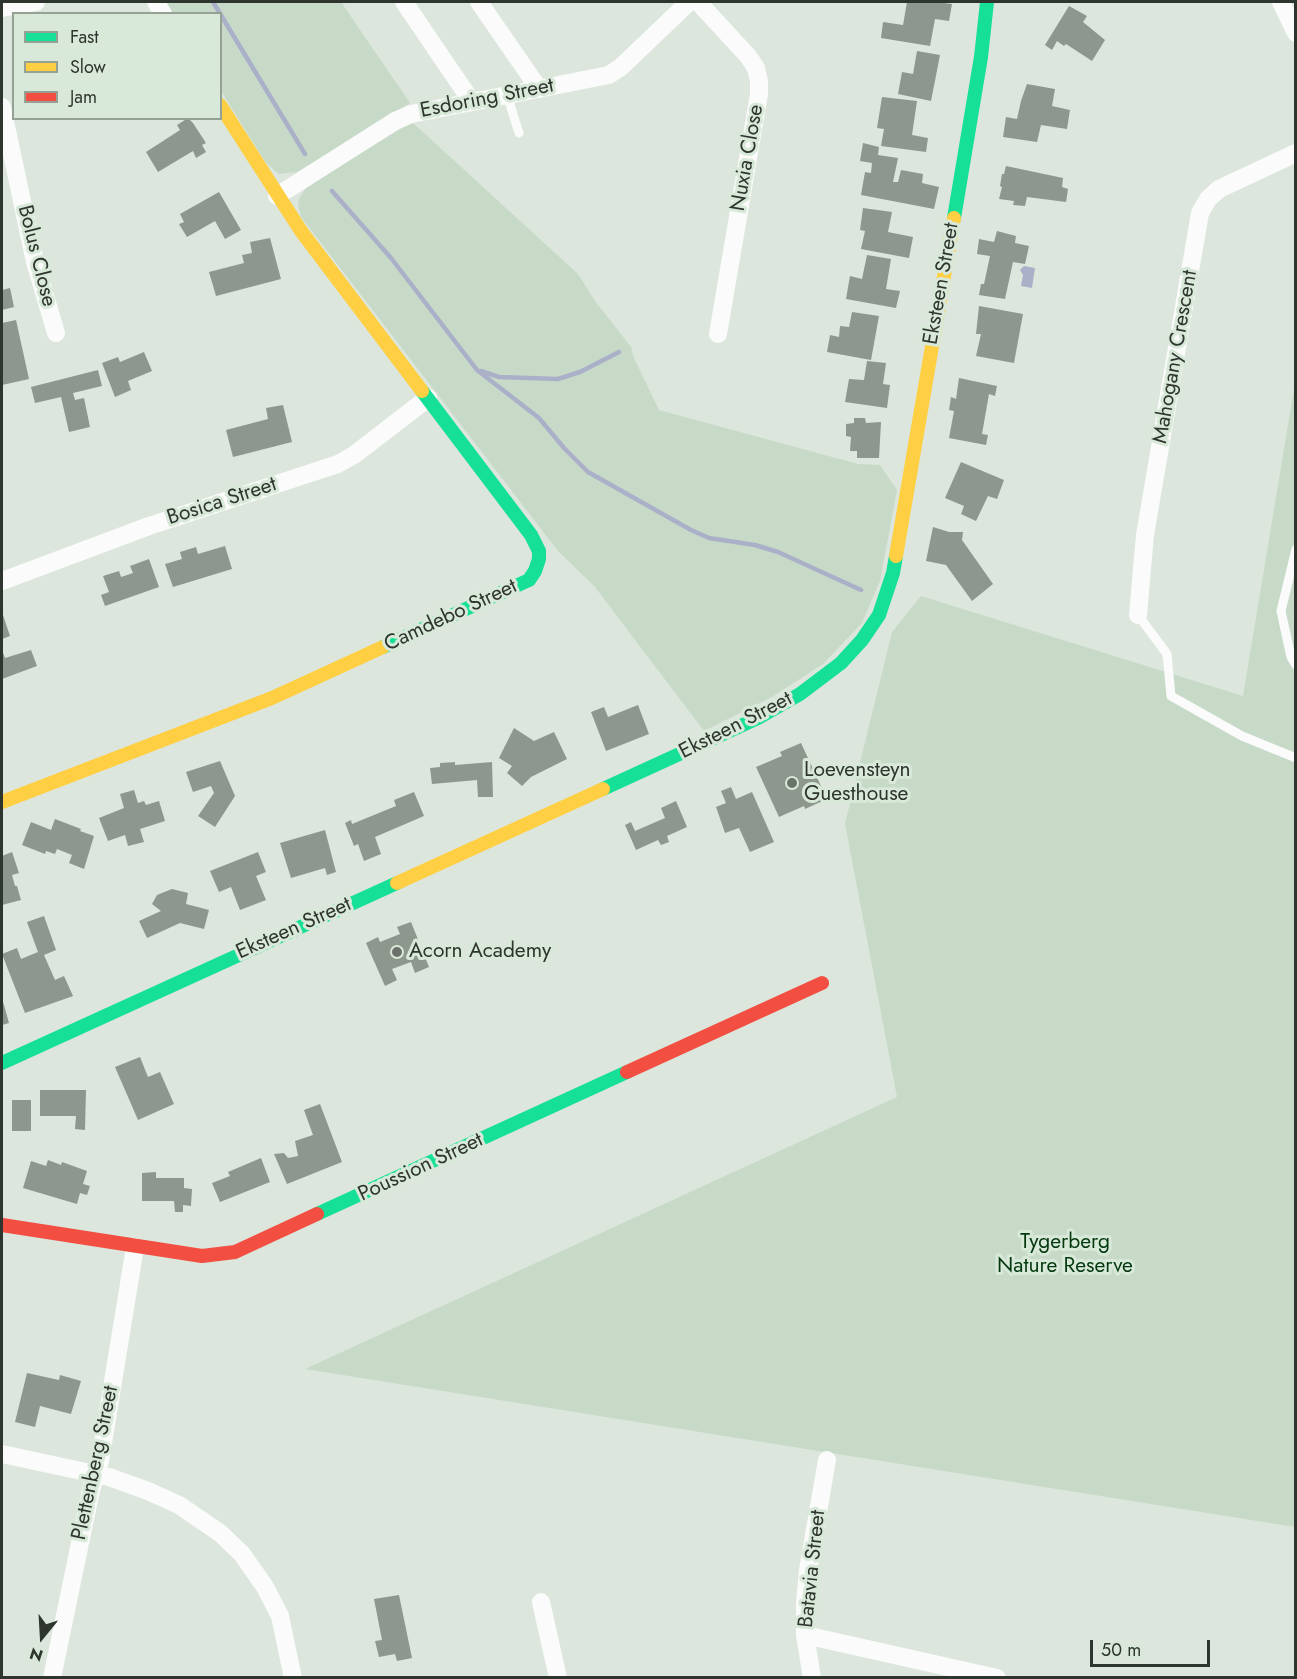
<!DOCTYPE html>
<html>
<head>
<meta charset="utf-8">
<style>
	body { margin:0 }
	#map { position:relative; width:1297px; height:1679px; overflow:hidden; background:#dce6dc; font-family:Jost,sans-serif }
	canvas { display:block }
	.frame { position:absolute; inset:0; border:3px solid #2e342e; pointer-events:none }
	.legend { position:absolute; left:12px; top:12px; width:210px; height:108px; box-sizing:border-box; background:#d9e9d9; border:2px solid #95a195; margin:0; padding:8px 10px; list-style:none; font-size:18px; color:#2e342e }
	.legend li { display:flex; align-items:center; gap:12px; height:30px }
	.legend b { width:30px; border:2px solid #95a195 }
	.north { position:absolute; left:12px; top:1607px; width:60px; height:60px; -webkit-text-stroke:4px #d9e9d9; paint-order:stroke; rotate:198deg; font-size:16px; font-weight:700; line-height:24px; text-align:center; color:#2e342e }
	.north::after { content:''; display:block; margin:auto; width:21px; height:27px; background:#2e342e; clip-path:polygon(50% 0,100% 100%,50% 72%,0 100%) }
	.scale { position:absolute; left:1090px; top:1640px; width:120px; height:27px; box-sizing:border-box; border:3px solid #2e342e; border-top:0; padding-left:8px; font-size:18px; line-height:21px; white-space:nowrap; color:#2e342e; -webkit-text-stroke:4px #d9e9d9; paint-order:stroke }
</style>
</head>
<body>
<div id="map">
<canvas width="1297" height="1679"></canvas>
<div class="frame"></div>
<ul class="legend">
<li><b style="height:8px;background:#16e098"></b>Fast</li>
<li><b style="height:8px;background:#ffcf43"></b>Slow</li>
<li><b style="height:8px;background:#f24e42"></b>Jam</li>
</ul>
<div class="north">N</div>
<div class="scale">50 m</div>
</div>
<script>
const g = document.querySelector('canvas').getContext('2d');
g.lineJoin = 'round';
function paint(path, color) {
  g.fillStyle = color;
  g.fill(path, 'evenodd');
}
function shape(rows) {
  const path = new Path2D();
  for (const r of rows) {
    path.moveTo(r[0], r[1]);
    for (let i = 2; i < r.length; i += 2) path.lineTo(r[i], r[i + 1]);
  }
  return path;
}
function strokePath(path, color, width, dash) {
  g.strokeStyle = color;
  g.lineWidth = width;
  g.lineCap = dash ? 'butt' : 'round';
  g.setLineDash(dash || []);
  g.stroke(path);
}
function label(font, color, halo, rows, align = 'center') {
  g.font = font + ' Jost,sans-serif';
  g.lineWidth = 6;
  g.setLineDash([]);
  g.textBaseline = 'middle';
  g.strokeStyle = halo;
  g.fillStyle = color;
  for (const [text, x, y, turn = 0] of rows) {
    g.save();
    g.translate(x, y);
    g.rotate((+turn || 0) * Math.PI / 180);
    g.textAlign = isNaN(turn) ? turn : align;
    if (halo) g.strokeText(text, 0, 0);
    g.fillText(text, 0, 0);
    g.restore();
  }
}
paint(shape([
	[164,2,341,2,410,103,297,172,279,174,266,163,221,91,220,14,172,13],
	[412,122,578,274,595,301,631,347,633,356,659,410,858,464,880,465,897,490,880,581,862,623,823,664,772,697,704,731,595,587,558,551,301,217,298,205,299,199,307,186],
	[1295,383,1295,1527,305,1369,897,1097,845,824,892,632,921,596,1243,696]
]), '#c7dac8');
paint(shape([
	[1024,266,1035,268,1032,288,1021,286,1023,275,1020,270]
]), '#abb0c9');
strokePath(shape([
	[213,2,305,154],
	[332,191,391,258,477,370,539,418,564,448,588,472,691,530,709,538,755,545,778,552,861,590],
	[481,371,499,377,558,379,580,372,619,352]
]), '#abb0c9', 4.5);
paint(shape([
	[907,2,936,2,952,4,949,21,935,19,930,46,881,38,883,22,903,25],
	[1069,6,1087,16,1083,22,1105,40,1092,61,1066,44,1064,46,1057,41,1052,50,1045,45],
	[917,51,940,55,931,101,898,94,902,72,913,74],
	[1027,84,1055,89,1052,106,1070,110,1067,129,1041,125,1037,142,1003,137,1006,117,1017,119,1021,101],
	[882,97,917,101,912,135,928,138,926,152,881,146,884,129,877,128],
	[188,118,193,123,206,143,202,145,206,152,196,158,193,151,158,172,146,152,180,130,177,125],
	[863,143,879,147,878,155,898,158,893,182,898,182,901,170,923,174,922,183,939,187,934,209,861,195,865,172,871,173,872,163,860,161],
	[1006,166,1063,178,1062,187,1068,189,1066,202,1027,197,1025,206,1013,205,1014,201,999,199,1002,187,1000,186,1002,174,1004,174],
	[219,192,241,230,225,239,215,221,187,237,179,224,184,222,180,214],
	[863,208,892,212,888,232,913,237,909,258,861,249,865,231,860,230],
	[997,231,1016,236,1015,243,1029,246,1025,264,1013,262,1005,299,979,295,981,284,984,284,990,256,977,254,979,239,994,242],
	[270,238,281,279,216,296,209,272,244,263,242,255,252,253,250,242],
	[867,255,891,259,886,289,900,291,896,308,846,299,850,276,862,279],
	[10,288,14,307,2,310,2,290],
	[979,306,1023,314,1014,363,976,356,981,334,976,334],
	[852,312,879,316,871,360,827,352,830,335,839,337,840,326,849,327],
	[16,320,29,379,2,385,2,323],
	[144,352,152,371,128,381,131,390,115,397,102,363,118,357,120,362],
	[867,361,886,363,883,384,890,385,887,408,845,402,849,379,864,380],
	[98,370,102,386,73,393,75,400,84,398,90,427,69,432,61,397,35,403,31,387],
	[959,378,997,386,995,396,989,394,982,434,988,435,986,445,949,438,954,411,949,410,951,397,956,399],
	[283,405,292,442,233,457,226,430,268,419,266,408],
	[854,418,865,418,866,423,881,422,879,458,857,458,857,451,850,451,851,437,846,436,846,424,854,423],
	[961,462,1004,480,997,499,988,496,976,521,961,514,964,506,945,498],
	[933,527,949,532,963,532,962,540,993,584,972,601,946,565,926,561],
	[225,546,232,569,173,587,165,564,182,559,180,552,196,547,198,554],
	[149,559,159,587,105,606,101,595,109,592,103,576,119,571,121,577,133,573,130,566],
	[2,612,10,636,2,639],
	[2,650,5,658,31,650,37,666,2,679],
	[638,705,649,734,606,751,591,712,604,707,608,717],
	[514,728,534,741,554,732,567,759,531,777,522,786,507,773,512,766,499,758],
	[801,743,827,799,805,809,804,806,779,817,756,767,782,756,780,752],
	[220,761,235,796,215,827,198,816,214,793,211,786,193,792,186,772],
	[455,762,455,765,492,762,493,797,478,797,477,780,432,784,430,768,440,767,440,763],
	[731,787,736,799,752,792,774,842,750,852,739,828,725,833,716,807,726,803,721,791],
	[134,790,138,803,144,801,146,805,159,801,165,821,140,829,144,842,128,846,125,835,108,841,99,818,124,808,120,794],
	[414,792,424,816,375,837,381,854,364,861,358,844,354,846,345,823,351,820,352,824,396,806,394,800],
	[676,801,687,827,667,836,669,842,661,845,658,840,636,850,625,825,631,822,635,831,665,818,661,808],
	[55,819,81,829,80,831,94,836,84,869,69,863,72,855,57,849,55,854,46,851,45,854,22,845,31,822,51,830],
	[325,830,336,872,327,875,325,868,291,878,280,843],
	[12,852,19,873,12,875,15,886,17,886,21,900,2,905,2,856],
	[258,852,266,872,256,876,266,900,240,910,231,887,219,892,210,871],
	[172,889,188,893,186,904,209,910,204,929,180,923,147,938,139,921,161,911,152,904,157,895],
	[44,916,56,950,44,955,55,980,64,976,73,996,25,1013,2,954,17,948,21,959,38,952,27,922],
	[411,922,429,967,415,973,411,962,392,969,397,980,385,986,366,943,378,937,380,942,400,934,397,927],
	[2,998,9,1023,2,1025],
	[140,1057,148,1077,160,1072,174,1104,138,1120,115,1067],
	[40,1090,86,1090,85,1130,75,1129,76,1116,40,1116],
	[12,1100,31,1100,31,1131,12,1131],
	[320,1104,342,1162,287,1184,274,1154,284,1153,288,1158,298,1156,295,1141,313,1135,304,1110],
	[261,1158,270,1182,220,1202,212,1183,230,1176,228,1172],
	[48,1160,61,1165,62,1162,87,1171,83,1184,90,1186,87,1195,80,1193,77,1204,23,1188,31,1161,46,1166],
	[156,1172,156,1178,184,1178,184,1188,192,1189,191,1206,183,1205,183,1212,175,1212,174,1201,142,1201,142,1173],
	[27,1373,59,1380,60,1375,81,1381,71,1414,40,1406,35,1427,15,1422],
	[399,1595,412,1658,397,1661,395,1654,379,1657,375,1641,382,1640,374,1599]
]), '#8d978d');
strokePath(shape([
	[507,95,519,133],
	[1296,549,1281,611,1291,657,1296,665],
	[1138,615,1167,654,1171,696,1242,736,1296,758]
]), '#fafbfa', 9);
strokePath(shape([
	[156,2,163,14],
	[404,2,472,102],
	[479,2,539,89],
	[698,2,748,56,756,68,759,81,759,94,718,334],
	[1281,2,1296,33],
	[2,8,36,2],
	[2,107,35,262,56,333],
	[277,196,395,121,411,114,609,75,621,67,689,2],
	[2,581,149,526,338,464,354,455,428,398],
	[1138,615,1145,535,1200,213,1208,199,1219,189,1296,153],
	[2,1454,109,1477,148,1491,179,1505,220,1533,242,1554,265,1587,280,1616,293,1678],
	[541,1602,558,1678],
	[805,1635,997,1678],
	[52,1678,91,1490,100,1461,135,1247],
	[812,1678,805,1635,805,1604,808,1570,827,1460]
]), '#fafbfa', 18);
strokePath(shape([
	[954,218,981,57,987,2],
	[383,647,529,580,535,571,539,559,539,551,531,535,422,391],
	[603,789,758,718,800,694,841,663,862,640,879,615,893,573,896,556],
	[2,1063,397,883],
	[317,1214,627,1072]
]), '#16e098', 14);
strokePath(shape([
	[220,105,301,231,422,391],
	[896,556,954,218],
	[2,802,272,698,383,647],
	[397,883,603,789]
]), '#ffcf43', 14);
strokePath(shape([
	[627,1072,822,983],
	[2,1225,202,1256,235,1252,317,1214]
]), '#f24e42', 14);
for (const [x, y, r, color] of [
	[792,783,6,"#6b726b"],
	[397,952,6,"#6b726b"]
]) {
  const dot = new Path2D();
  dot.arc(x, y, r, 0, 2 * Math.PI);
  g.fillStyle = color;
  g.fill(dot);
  strokePath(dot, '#d9e9d9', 2);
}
label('21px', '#2e342e', '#d9e9d9', [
	["Esdoring Street",487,99,-11],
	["Nuxia Close",748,158,-80],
	["Bolus Close",36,256,76],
	["Eksteen Street",942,284,-80],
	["Mahogany Crescent",1176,357,-80],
	["Bosica Street",222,502,-18],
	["Camdebo Street",451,616,-25],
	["Eksteen Street",736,726,-27],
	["Eksteen Street",294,929,-24],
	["Poussion Street",421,1168,-25],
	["Plettenberg Street",96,1463,-78],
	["Batavia Street",813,1569,-84]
]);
label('21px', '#2e342e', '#d9e9d9', [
	["Loevensteyn",804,771],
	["Guesthouse",804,795],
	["Acorn Academy",409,952]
], 'left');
label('21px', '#04380e', '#d9e9d9', [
	["Tygerberg",1065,1243],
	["Nature Reserve",1065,1267]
]);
</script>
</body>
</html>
